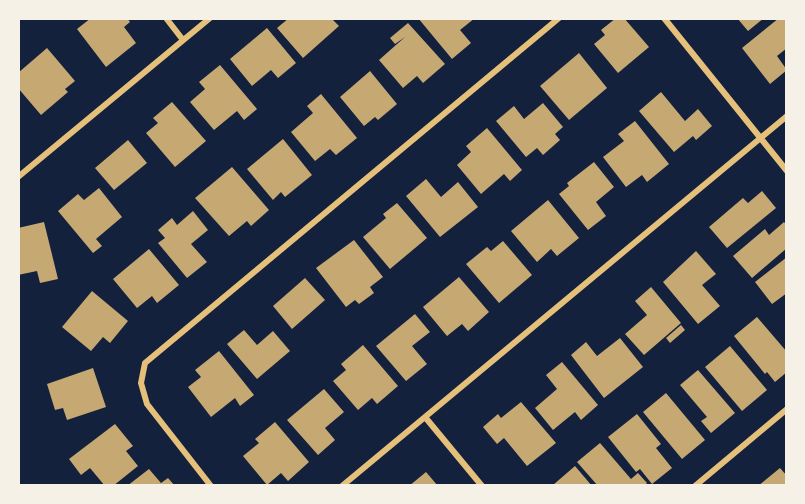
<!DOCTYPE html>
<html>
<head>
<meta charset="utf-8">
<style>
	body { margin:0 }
	#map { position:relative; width:805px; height:504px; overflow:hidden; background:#14213d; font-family:Lato,sans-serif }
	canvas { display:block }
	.frame { position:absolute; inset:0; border:20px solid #f6f1e7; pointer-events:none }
</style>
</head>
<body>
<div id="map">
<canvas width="805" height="504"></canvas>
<div class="frame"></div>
</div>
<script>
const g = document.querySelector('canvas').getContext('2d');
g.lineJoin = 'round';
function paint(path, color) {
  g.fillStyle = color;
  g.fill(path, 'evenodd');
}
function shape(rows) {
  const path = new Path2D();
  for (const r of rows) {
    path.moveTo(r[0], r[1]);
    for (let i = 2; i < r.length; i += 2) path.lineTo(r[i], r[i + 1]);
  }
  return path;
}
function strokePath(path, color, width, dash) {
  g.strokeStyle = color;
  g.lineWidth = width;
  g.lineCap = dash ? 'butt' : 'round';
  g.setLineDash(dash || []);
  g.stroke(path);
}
paint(shape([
	[91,18,127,18,130,22,124,27,136,43,106,67,77,29],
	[289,18,331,18,339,26,303,58,277,28],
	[418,18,475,18,460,30,471,43,452,59],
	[616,18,624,18,649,47,618,73,594,44,605,35,601,30],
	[737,18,764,18,748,31],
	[779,18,787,18,787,48,777,56,787,70,770,84,742,48],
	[408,23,445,64,423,83,417,76,403,88,379,60,405,37,395,44,390,38],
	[267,28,296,63,278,78,271,70,252,86,230,59],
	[47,48,75,81,65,89,68,92,41,115,18,88,18,73],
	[579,53,607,88,569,120,540,86],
	[220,65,257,109,244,120,237,111,214,130,190,102,205,89,199,82],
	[370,71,397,104,378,120,375,117,364,126,340,97],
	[661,92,685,121,698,109,712,126,696,140,693,136,674,152,639,111],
	[321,94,357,138,336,155,330,149,315,161,291,132,313,113,307,106],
	[172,102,206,141,175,167,146,133,158,123,153,118],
	[543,103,563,127,555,134,560,140,543,155,537,148,526,157,496,121,514,106,524,119],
	[635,121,669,164,647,182,642,175,626,187,603,157,624,141,618,134],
	[487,128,522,170,510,181,504,174,481,194,457,165,471,152,466,146],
	[283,139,312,175,285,197,281,192,273,200,247,169],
	[128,140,147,163,114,190,95,168],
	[594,162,614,187,596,202,606,216,588,230,559,194,569,186,567,183],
	[232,167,269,210,251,226,247,221,229,236,195,198],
	[426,179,441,197,458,182,478,207,440,237,406,196],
	[99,188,122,217,96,239,102,246,93,253,58,211,78,194,84,200],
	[762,191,776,208,727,248,709,227,743,198,748,203],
	[548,200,579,238,557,256,551,249,537,262,511,231],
	[397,203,427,238,390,269,363,237,386,218,383,214],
	[193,211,208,230,191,244,207,262,187,278,158,243,165,238,158,230,172,218,177,225],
	[44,222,58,279,40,283,37,271,18,275,18,228],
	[784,222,787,226,787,248,752,278,733,256,765,229,769,235],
	[354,240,383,277,370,287,374,293,359,304,355,300,346,307,316,268],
	[503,241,532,275,499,303,466,264,487,247,491,251],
	[149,249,179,285,157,303,152,296,137,308,113,279],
	[696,251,716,274,702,285,720,306,698,324,663,282],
	[787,257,787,293,772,304,755,282],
	[459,277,489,312,468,331,462,324,447,336,423,307],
	[305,278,325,300,292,329,273,306],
	[651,287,681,323,644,355,625,334,647,315,635,301],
	[92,291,128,321,110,343,103,337,91,351,62,327],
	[415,314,430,332,412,346,427,364,406,381,376,346],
	[757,317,787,352,787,372,775,382,767,372,765,374,734,336],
	[681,325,685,330,670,343,666,338],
	[244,330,257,345,273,331,290,351,257,379,227,344],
	[620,338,643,367,604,398,571,355,586,342,597,356],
	[363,345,398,386,377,404,372,398,358,410,333,381,346,370,341,364],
	[730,346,767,390,742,411,705,367],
	[219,351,254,395,240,406,235,398,211,417,188,387,201,377,195,370],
	[562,362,598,405,581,420,575,412,553,430,535,408,557,389,546,375],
	[93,368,106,407,67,420,63,408,55,410,47,384],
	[698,370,735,413,711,433,701,421,707,417,680,385],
	[324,389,344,412,325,428,335,440,318,455,287,420],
	[666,393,705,440,682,459,643,412],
	[521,402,556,443,527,466,504,438,497,444,483,427,498,414,501,418],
	[637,414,661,444,656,448,672,468,652,484,640,469,636,472,608,437],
	[275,422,309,462,288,481,281,473,267,485,243,456,259,443,255,439],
	[115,424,133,446,126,451,138,466,113,486,105,486,90,468,81,475,69,459],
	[600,443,631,479,638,473,647,483,644,486,598,486,577,462],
	[575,466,592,486,554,486,553,485],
	[780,468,787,476,787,486,758,486],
	[149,469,161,483,168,478,175,486,127,486],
	[426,472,438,486,409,486]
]), '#c6a872');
strokePath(shape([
	[166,18,183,40],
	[664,18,787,171],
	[18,177,210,18],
	[425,417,482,486],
	[211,486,147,404,141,383,145,363,559,18],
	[342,486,787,116],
	[695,486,787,409]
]), '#e5c07b', 6);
</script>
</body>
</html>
